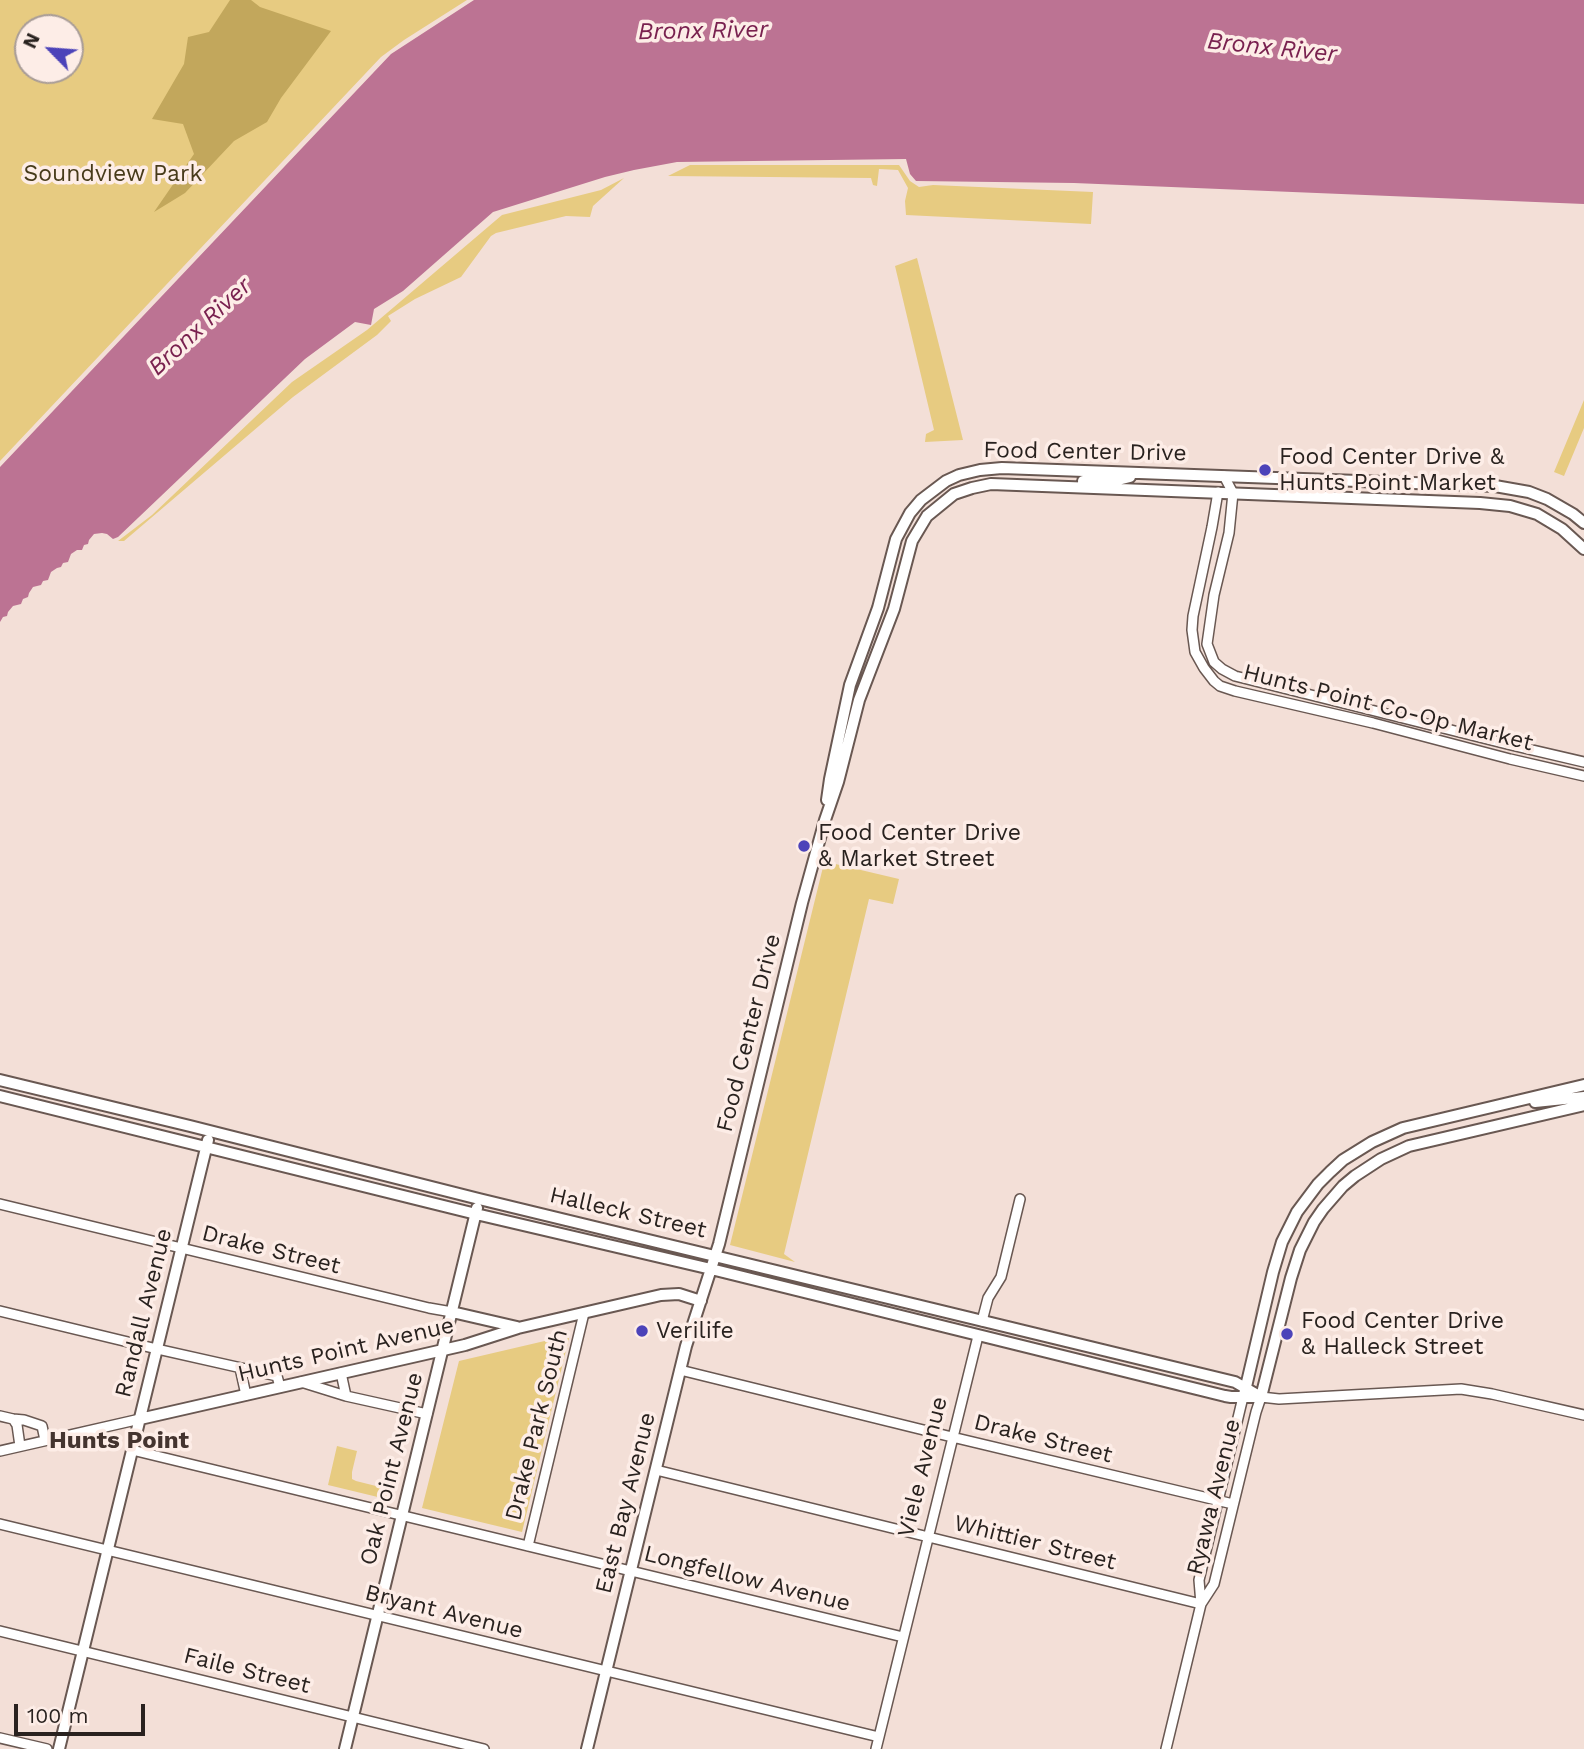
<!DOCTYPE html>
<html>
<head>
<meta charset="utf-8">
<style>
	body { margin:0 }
	#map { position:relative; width:1584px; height:1749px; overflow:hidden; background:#f3dfd7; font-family:"Work Sans",sans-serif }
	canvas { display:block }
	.north { position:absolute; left:14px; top:14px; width:70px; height:70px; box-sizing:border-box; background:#fdede7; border:2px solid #a89c97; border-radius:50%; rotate:295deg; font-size:19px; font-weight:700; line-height:28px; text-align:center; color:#29221f }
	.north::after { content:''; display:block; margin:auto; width:24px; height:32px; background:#4c43b9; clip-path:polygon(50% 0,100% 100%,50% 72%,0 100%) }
	.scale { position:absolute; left:14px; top:1704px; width:131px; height:32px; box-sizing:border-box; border:4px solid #29221f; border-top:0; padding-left:9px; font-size:21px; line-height:24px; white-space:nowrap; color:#29221f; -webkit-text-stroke:5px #fdede7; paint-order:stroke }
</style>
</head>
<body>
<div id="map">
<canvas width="1584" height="1749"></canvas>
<div class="north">N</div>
<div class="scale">100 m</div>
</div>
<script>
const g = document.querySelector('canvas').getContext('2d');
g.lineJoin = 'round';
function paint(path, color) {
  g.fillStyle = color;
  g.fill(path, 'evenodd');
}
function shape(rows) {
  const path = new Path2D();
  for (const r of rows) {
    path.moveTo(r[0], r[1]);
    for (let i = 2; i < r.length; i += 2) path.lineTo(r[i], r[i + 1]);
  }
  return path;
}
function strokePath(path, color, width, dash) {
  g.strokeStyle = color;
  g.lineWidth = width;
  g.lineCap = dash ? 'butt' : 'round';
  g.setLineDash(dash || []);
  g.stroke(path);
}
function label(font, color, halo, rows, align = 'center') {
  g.font = font + ' "Work Sans",sans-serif';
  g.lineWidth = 7;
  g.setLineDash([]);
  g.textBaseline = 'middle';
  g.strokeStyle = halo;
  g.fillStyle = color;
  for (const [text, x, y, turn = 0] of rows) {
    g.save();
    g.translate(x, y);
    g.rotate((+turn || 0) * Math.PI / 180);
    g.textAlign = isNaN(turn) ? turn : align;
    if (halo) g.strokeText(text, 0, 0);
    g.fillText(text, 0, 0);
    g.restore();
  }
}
paint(shape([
	[0,0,467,0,404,40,381,57,0,461],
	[28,28,70,28,70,70,28,70],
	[690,165,899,165,910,181,919,187,933,185,1093,192,1091,224,906,215,905,201,908,188,898,170,879,169,877,186,873,185,871,178,668,176],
	[624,178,593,206,590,217,566,216,496,233,491,236,461,277,415,299,388,316,391,321,377,335,293,397,124,541,118,541,152,515,292,382,367,330,502,215,601,190],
	[917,258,963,440,925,442,926,434,934,430,895,266],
	[1584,400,1584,428,1564,476,1554,472],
	[827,862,899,879,893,904,869,899,784,1254,795,1262,730,1245,824,863],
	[566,1336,569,1338,522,1532,422,1508,459,1361],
	[337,1446,357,1451,352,1472,352,1479,356,1481,388,1489,386,1499,328,1485]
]), '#e7cb81');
paint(shape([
	[230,0,251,0,260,7,331,31,281,98,267,122,234,141,185,193,154,212,194,154,183,124,152,119,184,64,188,37,209,32]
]), '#c2a75c');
paint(shape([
	[474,0,1584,0,1584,204,1074,183,916,181,910,174,906,159,677,162,634,170,605,177,493,212,403,291,374,309,371,325,355,322,305,359,118,537,113,539,107,534,102,533,94,534,89,540,88,544,84,545,82,550,77,550,71,554,68,562,63,563,61,567,57,568,51,572,48,580,43,581,41,585,33,587,29,593,28,597,23,599,21,604,13,606,8,612,7,616,3,617,0,622,0,467,391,54]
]), '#bc7393');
const minor = shape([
	[1224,476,1233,493,1229,533,1214,595,1207,644,1214,662,1222,669,1235,676,1511,745,1584,762],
	[1218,492,1212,527,1193,616,1192,630,1195,652,1204,668,1214,681,1220,686,1235,691,1373,723,1510,759,1584,776],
	[0,1204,429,1308,452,1312],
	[0,1311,157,1349,277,1376,280,1387],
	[982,1321,988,1298,1001,1277,1020,1199],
	[240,1368,246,1395],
	[680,1370,952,1437,1233,1504],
	[341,1373,346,1396],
	[301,1382,346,1396,427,1414],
	[0,1416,13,1419,24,1420,42,1426,45,1440],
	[13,1419,17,1425,20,1446],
	[132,1450,903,1637],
	[0,1451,140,1419],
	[656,1470,1201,1604],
	[0,1524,879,1737],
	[528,1546,584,1313],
	[1201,1604,1214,1584,1256,1412,1261,1397,1279,1399,1461,1389,1492,1394,1584,1415],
	[0,1631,484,1749],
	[0,1738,47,1749],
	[876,1749,978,1336],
	[1166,1749,1201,1604,1199,1580,1243,1397]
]);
const major = shape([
	[1083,481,1118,480,1130,477],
	[827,800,830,779,850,685,878,608,896,539,910,513,921,500,946,481,959,475,980,470,1002,468,1495,486,1529,492,1547,499,1573,514,1584,523],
	[0,1080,190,1126,479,1199,1235,1382,1261,1397],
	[0,1096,476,1214,711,1269,1225,1396,1231,1397,1259,1397],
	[1535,1102,1584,1097],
	[452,1312,517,1327],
	[1244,1395,1273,1272,1282,1242,1297,1212,1318,1184,1330,1172,1343,1160,1372,1142,1403,1128,1584,1085],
	[1261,1397,1291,1278,1300,1250,1314,1222,1323,1209,1343,1186,1355,1176,1381,1159,1409,1146,1584,1105],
	[140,1419,465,1345,518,1328,661,1295,679,1294,701,1301],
	[59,1749,208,1140],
	[345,1749,477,1208],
	[587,1749,686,1346,719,1244,802,903,825,820,838,782,859,700,894,609,912,541,927,516,954,494,972,488,991,484,1480,503,1510,506,1537,514,1562,529,1584,549]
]);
strokePath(minor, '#695852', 12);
strokePath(major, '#695852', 14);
strokePath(minor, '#fff', 9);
strokePath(major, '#fff', 10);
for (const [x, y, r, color] of [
	[1265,470,7,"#4c43b9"],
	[804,846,7,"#4c43b9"],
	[642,1331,7,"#4c43b9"],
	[1287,1334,7,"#4c43b9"]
]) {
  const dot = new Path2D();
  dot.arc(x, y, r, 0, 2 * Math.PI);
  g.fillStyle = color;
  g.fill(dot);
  strokePath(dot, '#fdede7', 2.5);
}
label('23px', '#473b1a', '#fdede7', [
	["Soundview Park",113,174]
]);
label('23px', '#29221f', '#fdede7', [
	["Food Center Drive",1085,452,1],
	["Hunts Point Co-Op Market",1388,708,14],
	["Food Center Drive",749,1033,-76],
	["Halleck Street",628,1213,13],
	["Drake Street",271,1250,14],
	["Randall Avenue",144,1313,-76],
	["Hunts Point Avenue",346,1350,-13],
	["Drake Park South",537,1425,-76],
	["Drake Street",1043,1439,14],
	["Viele Avenue",923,1467,-76],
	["Oak Point Avenue",392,1469,-76],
	["Ryawa Avenue",1214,1497,-76],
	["East Bay Avenue",626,1503,-76],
	["Whittier Street",1035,1543,14],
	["Longfellow Avenue",747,1579,14],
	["Bryant Avenue",444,1612,14],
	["Faile Street",247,1671,14]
]);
label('23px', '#29221f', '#fdede7', [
	["Food Center Drive &",1279,457],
	["Hunts Point Market",1279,483],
	["Food Center Drive",818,833],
	["& Market Street",818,859],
	["Food Center Drive",1301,1321],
	["& Halleck Street",1301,1347],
	["Verilife",656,1331]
], 'left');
label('italic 24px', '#79214f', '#fdede7', [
	["Bronx River",703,31,-1],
	["Bronx River",1272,48,6],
	["Bronx River",200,327,-43]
]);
label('bold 24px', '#44342f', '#fdede7', [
	["Hunts Point",119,1441]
]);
</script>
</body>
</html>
